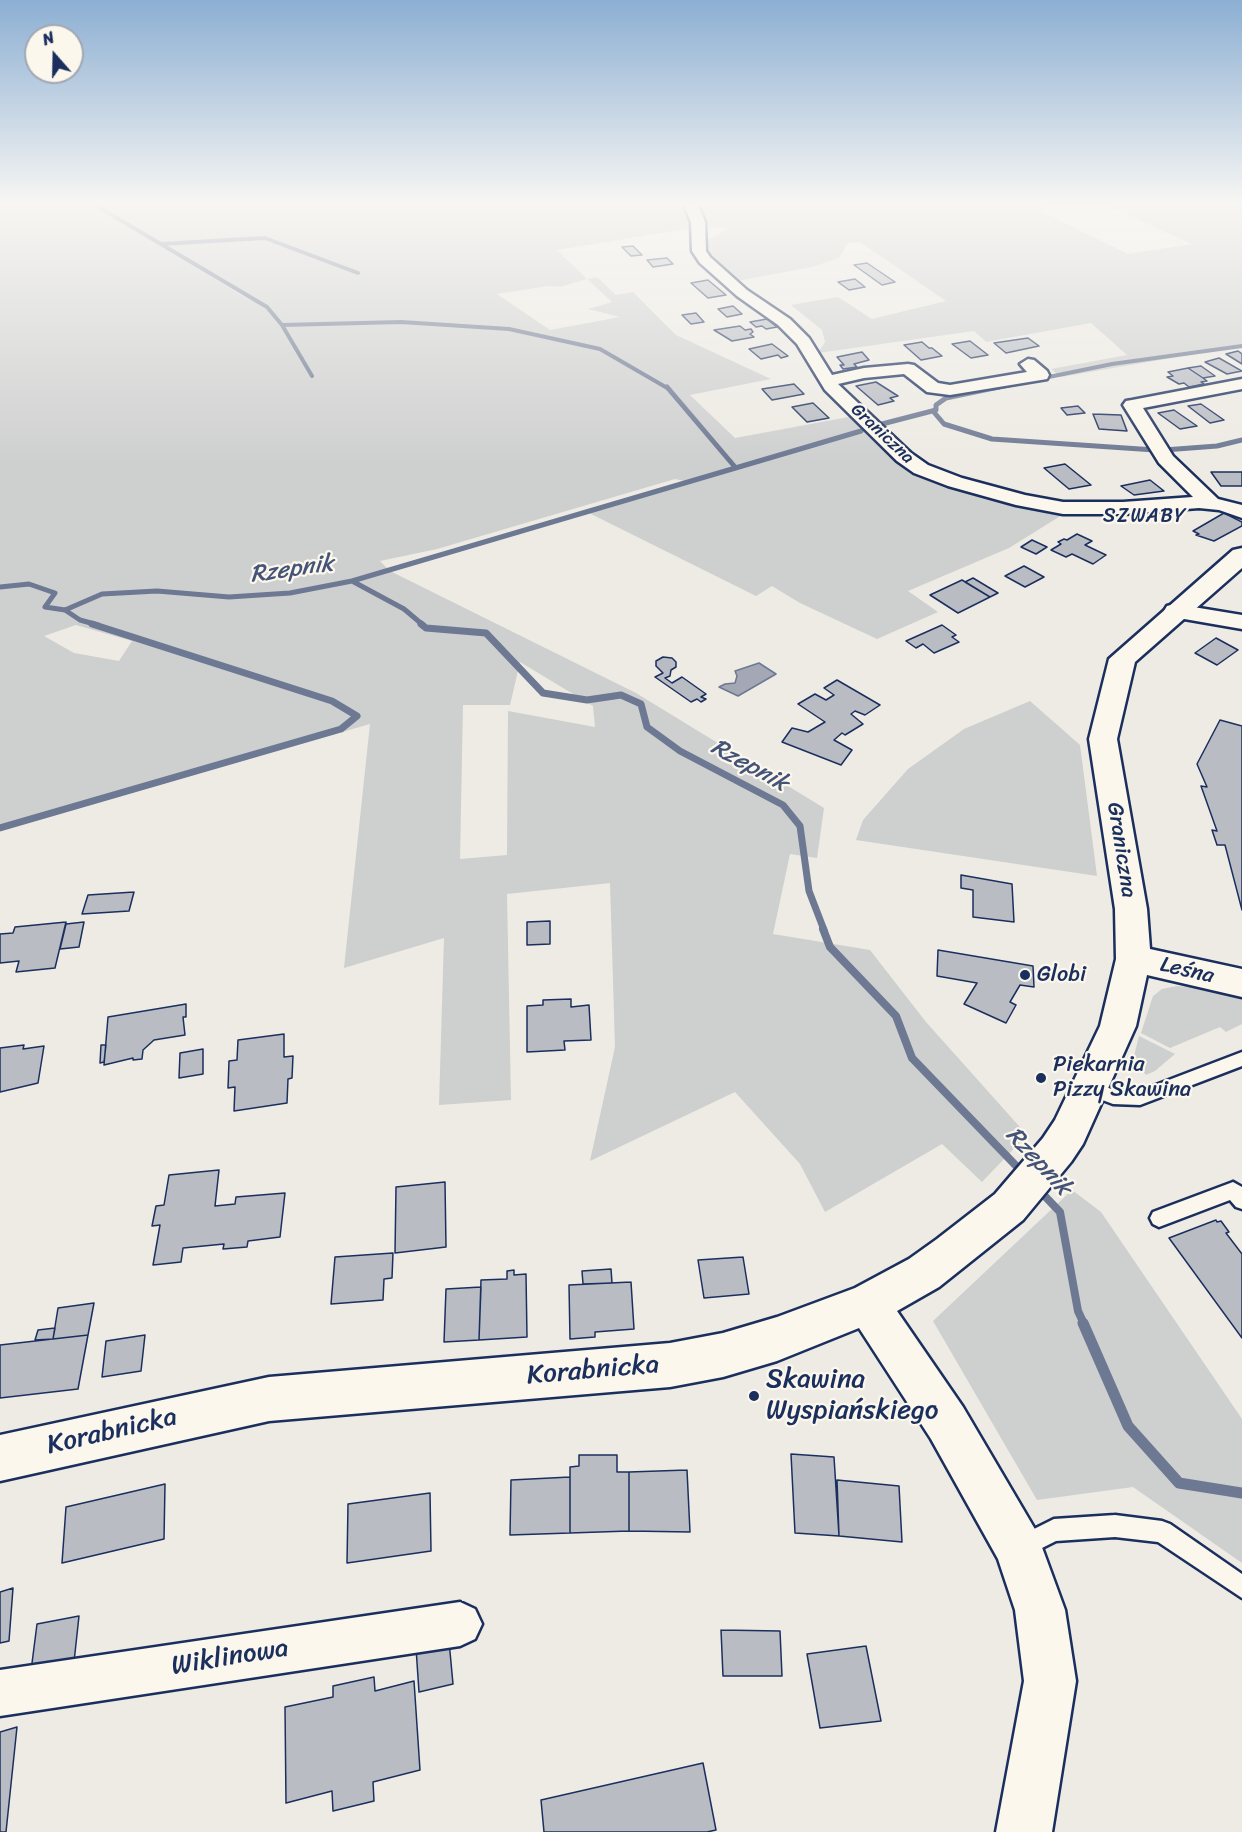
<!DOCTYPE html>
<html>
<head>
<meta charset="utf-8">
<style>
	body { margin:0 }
	#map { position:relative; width:1242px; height:1832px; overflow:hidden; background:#eeebe4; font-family:Sriracha,sans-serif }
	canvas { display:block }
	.north { position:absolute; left:24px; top:24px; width:60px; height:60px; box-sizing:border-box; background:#fbf7ec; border:2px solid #a1a7b3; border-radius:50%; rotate:340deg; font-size:16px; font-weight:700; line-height:24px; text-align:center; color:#1b2f5e }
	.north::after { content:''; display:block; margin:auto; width:21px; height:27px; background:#1b2f5e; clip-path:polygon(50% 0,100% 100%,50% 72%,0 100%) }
</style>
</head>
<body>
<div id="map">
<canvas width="1242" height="1832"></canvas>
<div class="north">N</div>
</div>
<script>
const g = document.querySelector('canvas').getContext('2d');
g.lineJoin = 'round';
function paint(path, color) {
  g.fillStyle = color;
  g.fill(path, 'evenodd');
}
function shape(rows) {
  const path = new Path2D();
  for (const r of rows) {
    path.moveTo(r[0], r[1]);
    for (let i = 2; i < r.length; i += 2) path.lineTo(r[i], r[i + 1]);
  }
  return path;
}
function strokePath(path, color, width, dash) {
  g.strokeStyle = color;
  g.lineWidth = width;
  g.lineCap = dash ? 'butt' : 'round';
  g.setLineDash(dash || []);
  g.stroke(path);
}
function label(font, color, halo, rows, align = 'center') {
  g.font = font + ' Sriracha,sans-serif';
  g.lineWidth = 4.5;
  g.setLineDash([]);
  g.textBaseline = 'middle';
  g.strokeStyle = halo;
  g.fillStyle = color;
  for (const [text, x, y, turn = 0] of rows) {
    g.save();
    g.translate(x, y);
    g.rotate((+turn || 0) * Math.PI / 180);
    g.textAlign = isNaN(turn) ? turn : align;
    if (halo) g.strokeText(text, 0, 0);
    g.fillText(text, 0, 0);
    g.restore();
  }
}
paint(shape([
	[0,205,684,205,692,228,557,250,587,279,597,277,616,295,633,292,676,335,771,379,690,395,735,438,854,416,952,484,1034,510,1062,515,1009,548,908,591,938,612,877,639,800,603,772,586,756,596,589,513,689,482,675,479,437,549,380,561,390,571,636,693,824,808,817,858,790,854,773,934,870,950,926,1022,1027,1135,982,1182,942,1144,825,1212,800,1164,735,1092,590,1161,615,1047,610,883,507,894,511,1100,439,1105,444,938,344,968,370,724,0,831],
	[117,220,123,220,219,277,250,300],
	[587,279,612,302,588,309,620,317,550,330,497,294,549,286,560,287],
	[76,625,132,641,119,661,74,653,44,636],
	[520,662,593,706,595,727,508,711,507,855,460,859,463,705,510,705],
	[696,205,1056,205,1036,209,1128,254,1192,244,1106,205,1240,205,1242,206,1242,346,1061,377,1051,369,1127,355,1091,323,986,342,974,331,818,353,825,342,822,330,791,305,838,297,872,319,946,301,860,242,848,243,839,258,812,267,737,281,725,273,711,258,707,240,731,228,704,227],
	[1030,701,1080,745,1097,876,856,840,863,820,908,769,964,729],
	[1177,986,1204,988,1242,995,1242,1024,1226,1032,1220,1027,1170,1048,1141,1033,1153,996,1162,989],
	[1139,1036,1175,1054,1155,1071,1146,1075,1133,1060],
	[1072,1190,1101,1212,1242,1419,1242,1563,1133,1487,1037,1500,933,1321]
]), '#cecfcf');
const water = shape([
	[759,663,776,674,738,696,719,687,725,684,735,683,737,676,735,671,759,663]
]);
paint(water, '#a3a8b4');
strokePath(water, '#6d7892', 1.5);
strokePath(shape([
	[95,205,267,307,282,325,312,376],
	[161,244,265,238,358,273],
	[282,325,401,322,509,329,600,349,669,389],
	[1039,379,1112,364,1242,346],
	[991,389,1016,384]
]), '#6d7892', 4);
strokePath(shape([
	[667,387,735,467],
	[933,411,944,424,992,439,1155,450],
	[882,424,936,410,936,405,946,398,999,387],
	[1164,450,1217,446,1242,440],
	[352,581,861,431],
	[0,587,29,584,55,593,45,607,65,610,102,594,157,591,229,597,290,593,352,581,404,609,423,625],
	[65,610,80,620,98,625]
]), '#6d7892', 5);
strokePath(shape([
	[421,624,426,628,486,633,543,693,587,700,621,695,641,704,647,727,680,751,783,805,800,826,809,891,824,930],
	[0,828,341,729,357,716,332,701,92,624]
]), '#6d7892', 7);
strokePath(shape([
	[823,929,830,947,896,1016,912,1058,1024,1174],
	[1038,1189,1060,1212,1078,1311,1084,1324]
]), '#6d7892', 8);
strokePath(shape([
	[1083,1323,1128,1426,1179,1483,1242,1493]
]), '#6d7892', 11);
const building = shape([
	[633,246,642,255,631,256,622,247,633,246],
	[667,258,673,264,653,267,647,260,667,258],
	[867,263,895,282,882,285,854,265,867,263],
	[855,279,865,287,849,290,838,282,855,279],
	[708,280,726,295,708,298,691,283,708,280],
	[733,306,742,314,727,317,718,309,733,306],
	[696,313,704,322,691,324,682,315,696,313],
	[767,319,777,327,766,329,762,326,756,327,750,322,767,319],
	[740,326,745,330,751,329,753,332,750,334,754,337,732,341,714,330,740,326],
	[1028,338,1039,346,1006,353,994,343,1028,338],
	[970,341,988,355,971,358,952,344,970,341],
	[922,342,929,348,932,348,942,356,921,360,904,345,922,342],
	[772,344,788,356,781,358,778,355,761,359,749,349,772,344],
	[1238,351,1242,354,1242,364,1226,354,1238,351],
	[862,352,869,360,854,364,857,367,843,369,840,365,844,365,837,357,862,352],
	[1219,358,1242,371,1227,374,1205,362,1219,358],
	[1201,366,1215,376,1203,378,1188,368,1201,366],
	[1188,368,1203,378,1207,381,1201,382,1204,384,1189,387,1184,383,1179,384,1167,377,1173,376,1168,372,1188,368],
	[876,382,898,396,890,398,894,401,878,405,856,386,876,382],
	[794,384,804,394,772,400,762,389,794,384],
	[813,403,829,418,807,422,792,407,813,403],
	[1201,404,1224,420,1210,423,1188,406,1201,404],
	[1078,406,1085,413,1067,415,1061,408,1078,406],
	[1174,410,1197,426,1180,429,1158,413,1174,410],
	[1093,414,1121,415,1127,431,1099,429,1093,414],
	[1065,464,1091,485,1069,489,1044,468,1065,464],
	[1211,472,1242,472,1242,486,1221,486,1211,472],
	[1150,480,1164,491,1134,495,1121,486,1150,480],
	[1224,513,1242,522,1242,526,1214,541,1196,535,1199,534,1193,531,1224,513],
	[1077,534,1092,541,1085,545,1106,555,1093,564,1072,554,1066,557,1051,550,1061,544,1058,542,1064,539,1067,540,1077,534],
	[1032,540,1047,547,1036,554,1021,547,1032,540],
	[1024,566,1044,577,1025,587,1005,576,1024,566],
	[973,578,998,593,990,597,965,582,973,578],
	[962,580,990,597,958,613,930,595,962,580],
	[942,625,956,635,952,637,959,642,934,653,923,644,916,648,906,641,942,625],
	[1216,638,1238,650,1217,665,1195,653,1216,638],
	[663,657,672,658,676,662,676,667,671,670,670,676,665,678,672,683,682,677,706,694,701,697,706,699,701,702,697,699,691,702,655,677,663,673,656,666,656,661,663,657],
	[837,680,880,705,865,715,855,711,851,714,863,724,845,735,842,733,834,740,852,750,841,765,782,742,792,728,808,732,825,722,798,704,815,694,826,700,834,695,824,688,837,680],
	[1220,720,1242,726,1242,910,1225,845,1217,845,1212,830,1217,831,1201,786,1207,787,1197,764,1220,720],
	[961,875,1012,884,1014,922,973,917,973,890,961,888,961,875],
	[134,892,129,911,82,914,88,895,134,892],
	[550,921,550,944,527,945,527,922,550,921],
	[66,922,55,968,16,972,19,961,0,963,0,934,13,933,15,927,66,922],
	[84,922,79,947,60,949,66,924,84,922],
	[938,950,1033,966,1034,987,1020,985,1010,1002,1016,1005,1006,1023,964,1004,977,983,937,976,938,950],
	[571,999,571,1007,589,1005,591,1040,564,1041,565,1050,527,1052,527,1006,543,1005,543,1000,571,999],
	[186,1004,186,1017,183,1017,185,1035,154,1040,143,1050,142,1059,133,1060,133,1058,104,1065,108,1017,186,1004],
	[284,1034,284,1057,293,1056,292,1078,288,1079,287,1103,234,1111,235,1087,228,1088,229,1061,237,1060,238,1040,284,1034],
	[24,1045,23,1049,44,1046,38,1083,0,1092,0,1048,24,1045],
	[101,1045,106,1045,104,1062,100,1063,101,1045],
	[203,1049,203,1074,179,1078,180,1053,203,1049],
	[219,1170,215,1206,235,1204,236,1197,285,1193,280,1237,248,1241,247,1247,223,1249,224,1244,183,1248,181,1262,153,1265,160,1225,152,1226,156,1206,164,1205,169,1175,219,1170],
	[445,1182,446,1247,395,1253,396,1187,445,1182],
	[1216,1220,1217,1222,1221,1221,1229,1232,1226,1233,1242,1254,1242,1338,1169,1238,1216,1220],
	[393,1253,392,1278,384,1279,383,1300,331,1304,335,1257,393,1253],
	[743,1257,749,1294,704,1298,698,1260,743,1257],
	[611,1269,612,1283,583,1284,582,1271,611,1269],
	[514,1270,514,1275,526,1274,527,1337,479,1340,481,1280,507,1279,507,1271,514,1270],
	[631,1282,634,1329,595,1332,595,1337,570,1339,569,1285,631,1282],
	[481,1287,479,1340,444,1342,446,1289,481,1287],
	[94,1303,88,1335,53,1339,58,1308,94,1303],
	[55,1328,53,1339,35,1340,38,1330,55,1328],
	[88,1335,78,1389,0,1398,0,1345,88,1335],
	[145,1335,141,1371,102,1377,106,1341,145,1335],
	[791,1454,834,1457,839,1536,795,1533,791,1454],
	[579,1455,617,1455,617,1472,629,1472,629,1531,570,1533,570,1467,579,1466,579,1455],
	[687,1470,690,1532,629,1531,629,1472,687,1470],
	[570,1477,570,1533,510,1535,511,1480,570,1477],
	[837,1480,899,1486,902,1542,839,1536,837,1480],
	[165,1484,164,1539,62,1563,66,1507,165,1484],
	[430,1493,431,1551,347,1563,348,1504,430,1493],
	[13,1588,9,1641,0,1643,0,1592,13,1588],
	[79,1616,74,1662,31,1671,37,1624,79,1616],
	[721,1630,780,1631,782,1676,723,1676,721,1630],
	[449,1641,453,1684,419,1692,416,1648,449,1641],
	[866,1646,881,1721,820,1728,807,1654,866,1646],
	[374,1677,375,1691,414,1681,420,1770,373,1782,374,1801,333,1811,332,1791,286,1803,285,1707,333,1697,333,1686,374,1677],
	[17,1727,6,1832,0,1832,0,1732,17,1727],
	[703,1763,716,1830,707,1832,544,1832,541,1800,703,1763]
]);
paint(building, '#b9bcc3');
strokePath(building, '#1b2f5e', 1.5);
const service = shape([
	[1242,1052,1242,1066,1140,1105,1113,1104,1084,1093,1082,1088,1084,1083,1090,1081,1114,1090,1140,1091,1242,1052],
	[1233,1182,1242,1187,1242,1209,1236,1207,1230,1200,1159,1227,1153,1224,1150,1218,1153,1212,1233,1182],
	[1115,1515,1162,1521,1170,1524,1242,1574,1242,1598,1158,1542,1115,1537,1056,1541,1022,1558,1014,1555,1011,1547,1014,1539,1054,1519,1115,1515]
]);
const minor = shape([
	[684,205,698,205,705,222,706,251,710,257,747,290,790,319,809,338,832,375,864,368,908,364,914,365,938,383,950,385,1027,372,1020,364,1028,359,1034,360,1047,371,1049,375,1047,379,1041,380,950,395,927,392,904,374,864,378,838,384,911,453,928,465,962,478,1025,495,1063,502,1123,502,1193,497,1159,463,1123,405,1126,401,1132,400,1242,379,1242,389,1143,408,1173,456,1218,499,1242,505,1242,518,1219,510,1199,508,1123,514,1063,514,1016,505,948,486,914,473,897,461,825,390,797,344,778,325,737,296,700,263,692,251,691,222,684,205],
	[1175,604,1242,615,1242,629,1167,616,1164,611,1167,606,1175,604],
	[460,1602,475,1609,482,1624,475,1639,460,1646,0,1716,0,1670,460,1602]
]);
const tertiary = shape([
	[1242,548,1242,568,1135,662,1117,739,1147,909,1150,949,1242,969,1242,997,1147,975,1136,1026,1083,1144,1071,1162,1023,1220,939,1287,897,1311,963,1407,1036,1531,1065,1610,1076,1681,1052,1832,996,1832,1024,1681,1015,1610,998,1559,931,1439,859,1328,777,1361,723,1377,670,1387,269,1421,0,1481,0,1435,269,1377,670,1343,723,1333,777,1317,855,1288,909,1259,937,1239,995,1194,1043,1138,1055,1120,1100,1026,1116,959,1115,909,1089,739,1109,659,1233,550,1242,548]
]);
strokePath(service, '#1b2f5e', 5);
strokePath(minor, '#1b2f5e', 5);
strokePath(tertiary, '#1b2f5e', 5);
paint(service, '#fbf7ec');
paint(minor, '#fbf7ec');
paint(tertiary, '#fbf7ec');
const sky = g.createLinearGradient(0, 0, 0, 462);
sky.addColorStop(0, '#8cafd3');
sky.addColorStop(0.44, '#f7f6f3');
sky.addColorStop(1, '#f7f6f300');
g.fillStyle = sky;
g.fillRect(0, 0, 1242, 462);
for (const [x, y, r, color] of [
	[1025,975,6,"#1b2f5e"],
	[1041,1078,6,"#1b2f5e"],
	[754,1396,6,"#1b2f5e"]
]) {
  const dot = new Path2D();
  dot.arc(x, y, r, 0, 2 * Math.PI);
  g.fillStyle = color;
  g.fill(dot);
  strokePath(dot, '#fbf7ec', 2);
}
label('18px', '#1b2f5e', '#fbf7ec', [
	["Graniczna",882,434,43]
]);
g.letterSpacing = '1.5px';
label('20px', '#1b2f5e', '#fbf7ec', [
	["SZWABY",1145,517]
]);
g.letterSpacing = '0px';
label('22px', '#1b2f5e', '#fbf7ec', [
	["Graniczna",1121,850,81],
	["Leśna",1187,971,13]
]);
label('22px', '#1b2f5e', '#fbf7ec', [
	["Globi",1037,975],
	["Piekarnia",1053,1065],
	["Pizzy Skawina",1053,1090]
], 'left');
label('italic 24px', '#445378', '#fbf7ec', [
	["Rzepnik",292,570,-8],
	["Rzepnik",749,766,29],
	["Rzepnik",1038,1162,47]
]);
label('27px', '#1b2f5e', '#fbf7ec', [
	["Korabnicka",593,1371,-5],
	["Korabnicka",112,1432,-13],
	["Wiklinowa",230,1658,-9]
]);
label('27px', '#1b2f5e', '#fbf7ec', [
	["Skawina",766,1380],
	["Wyspiańskiego",766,1411]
], 'left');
</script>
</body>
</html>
